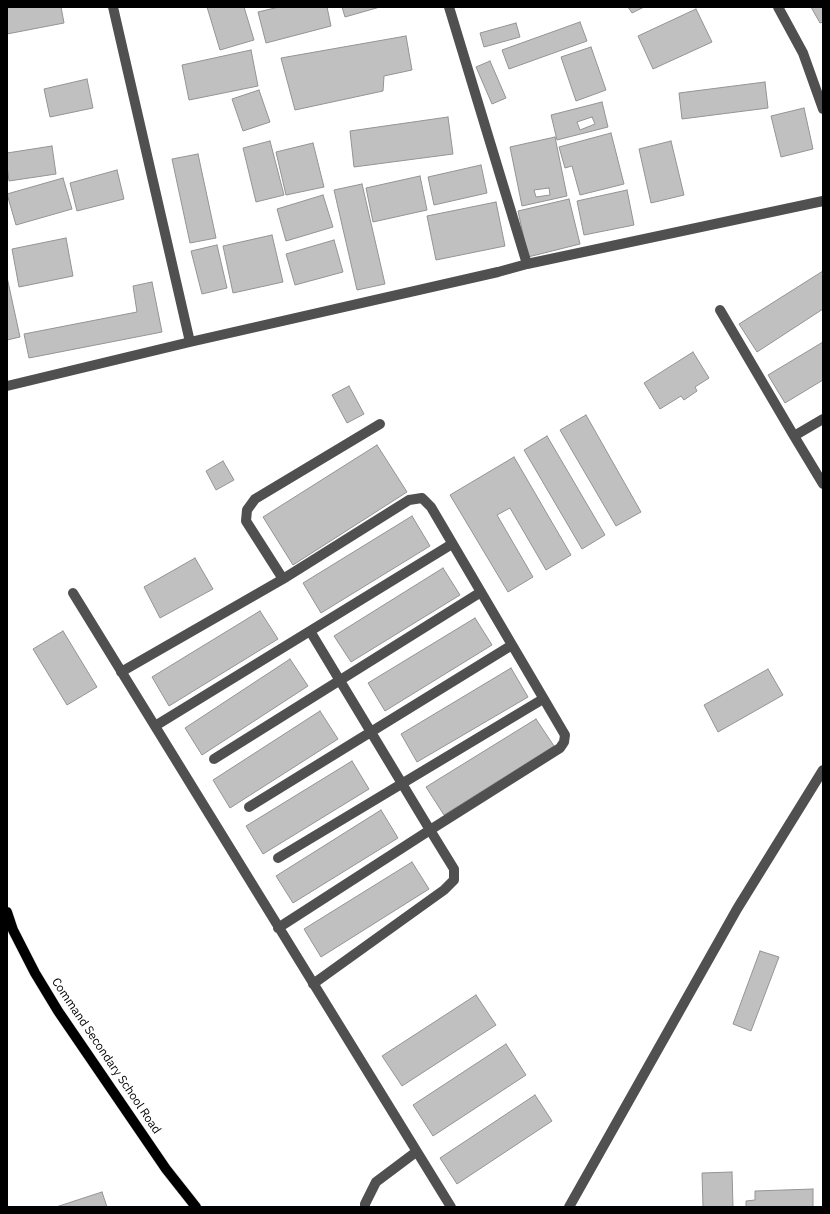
<!DOCTYPE html>
<html>
<head>
<meta charset="utf-8">
<style>
	body { margin:0 }
	#map { position:relative; width:830px; height:1214px; overflow:hidden; background:#fff; font-family:"IBM Plex Sans",sans-serif }
	canvas { display:block }
	.frame { position:absolute; inset:0; border:8px solid #000; pointer-events:none }
</style>
</head>
<body>
<div id="map">
<canvas width="830" height="1214"></canvas>
<div class="frame"></div>
</div>
<script>
const g = document.querySelector('canvas').getContext('2d');
g.lineJoin = 'round';
function paint(path, color) {
  g.fillStyle = color;
  g.fill(path, 'evenodd');
}
function shape(rows) {
  const path = new Path2D();
  for (const r of rows) {
    path.moveTo(r[0], r[1]);
    for (let i = 2; i < r.length; i += 2) path.lineTo(r[i], r[i + 1]);
  }
  return path;
}
function strokePath(path, color, width, dash) {
  g.strokeStyle = color;
  g.lineWidth = width;
  g.lineCap = dash ? 'butt' : 'round';
  g.setLineDash(dash || []);
  g.stroke(path);
}
function label(font, color, halo, rows, align = 'center') {
  g.font = font + ' "IBM Plex Sans",sans-serif';
  g.lineWidth = 3;
  g.setLineDash([]);
  g.textBaseline = 'middle';
  g.strokeStyle = halo;
  g.fillStyle = color;
  for (const [text, x, y, turn = 0] of rows) {
    g.save();
    g.translate(x, y);
    g.rotate((+turn || 0) * Math.PI / 180);
    g.textAlign = isNaN(turn) ? turn : align;
    if (halo) g.strokeText(text, 0, 0);
    g.fillText(text, 0, 0);
    g.restore();
  }
}
const building = shape([
	[7,7,61,7,64,23,7,34,7,7],
	[207,7,244,7,254,40,220,50,207,7],
	[279,7,327,7,331,26,266,43,258,12,279,7],
	[342,7,380,7,345,17,342,7],
	[628,7,644,7,632,13,628,7],
	[811,7,823,7,823,22,820,23,811,7],
	[696,9,712,42,653,69,638,36,696,9],
	[580,22,587,41,509,69,502,50,580,22],
	[516,23,520,37,484,47,480,33,516,23],
	[406,36,412,70,384,76,383,91,295,110,281,58,406,36],
	[591,47,606,90,576,101,561,57,591,47],
	[251,50,258,86,189,100,182,65,251,50],
	[490,61,506,98,492,104,476,67,490,61],
	[87,79,93,108,50,117,44,89,87,79],
	[765,82,768,108,682,119,679,93,765,82],
	[259,90,270,122,243,131,232,99,259,90],
	[602,102,608,127,557,140,551,115,602,102],
	[592,117,595,124,580,130,577,122,592,117],
	[804,108,813,149,781,157,771,116,804,108],
	[448,117,453,154,354,167,350,131,448,117],
	[611,133,624,184,580,195,572,166,565,168,559,147,611,133],
	[555,137,567,196,522,206,510,147,555,137],
	[549,188,550,195,536,197,534,190,549,188],
	[270,141,284,195,256,202,243,148,270,141],
	[671,141,684,195,651,203,639,149,671,141],
	[313,143,324,187,286,195,276,152,313,143],
	[52,146,56,174,9,181,7,166,7,153,52,146],
	[198,154,216,238,190,243,172,159,198,154],
	[481,165,487,193,434,205,428,177,481,165],
	[117,170,124,199,77,211,70,183,117,170],
	[420,176,427,210,373,222,366,188,420,176],
	[63,178,72,209,16,225,7,194,63,178],
	[362,184,385,284,357,290,334,190,362,184],
	[627,190,634,225,584,235,577,201,627,190],
	[323,195,333,227,286,241,277,209,323,195],
	[569,199,580,244,528,257,518,211,569,199],
	[496,202,505,246,436,260,427,216,496,202],
	[272,235,283,282,233,293,223,246,272,235],
	[66,238,73,276,19,287,12,249,66,238],
	[334,240,343,272,295,285,286,254,334,240],
	[217,245,227,288,202,294,191,251,217,245],
	[823,271,823,309,757,352,739,324,823,271],
	[7,277,20,337,7,340,7,277],
	[152,282,162,332,29,358,24,334,137,312,133,286,152,282],
	[823,342,823,380,785,403,768,375,823,342],
	[693,352,709,378,695,387,697,391,684,400,681,396,660,409,644,383,693,352],
	[349,386,364,414,347,423,332,395,349,386],
	[586,415,641,512,616,526,560,430,586,415],
	[547,436,605,535,582,549,524,450,547,436],
	[377,445,407,492,293,565,263,517,377,445],
	[514,457,571,555,546,570,510,508,497,515,533,577,508,592,450,495,514,457],
	[223,461,234,480,216,490,206,471,223,461],
	[412,516,430,546,321,613,303,583,412,516],
	[195,558,213,589,160,618,144,587,195,558],
	[443,568,460,595,351,662,334,636,443,568],
	[260,611,278,639,169,706,152,677,260,611],
	[475,618,492,645,385,711,368,683,475,618],
	[63,631,97,687,67,705,33,649,63,631],
	[290,659,308,686,202,755,185,728,290,659],
	[511,668,528,697,417,762,401,734,511,668],
	[768,669,783,695,718,732,704,705,768,669],
	[320,711,338,739,230,808,213,780,320,711],
	[536,719,554,746,444,815,426,787,536,719],
	[352,761,369,789,263,854,246,826,352,761],
	[381,810,398,838,293,903,276,876,381,810],
	[412,862,429,889,321,957,304,929,412,862],
	[760,951,779,957,751,1031,733,1024,760,951],
	[476,995,496,1025,402,1086,382,1056,476,995],
	[506,1044,526,1075,433,1136,413,1105,506,1044],
	[535,1095,552,1121,457,1184,440,1158,535,1095],
	[732,1172,733,1207,703,1207,702,1173,732,1172],
	[813,1189,813,1207,746,1207,746,1201,755,1200,755,1191,813,1189],
	[102,1192,107,1207,56,1207,102,1192]
]);
paint(building, '#c0c0c0');
strokePath(building, '#949494', 1);
const major = shape([
	[7,912,13,930,35,973,58,1011,166,1169,196,1207]
]);
strokePath(major, '#dbdbdb', 11);
strokePath(shape([
	[113,7,190,342],
	[449,7,527,264],
	[778,7,803,53,823,109],
	[720,310,794,436],
	[7,386,190,342,498,272,527,264,823,201],
	[823,419,794,436,823,484],
	[283,579,246,521,247,510,255,499,380,424],
	[73,593,451,1207],
	[121,672,283,579,409,500,422,498,431,507,565,735,564,742,560,748,430,830,454,869,454,880,444,890,313,984],
	[155,726,452,544],
	[214,759,481,592],
	[249,807,512,645],
	[278,858,543,699],
	[278,928,430,830,310,631],
	[365,1207,365,1204,376,1182,416,1152],
	[569,1207,737,909,823,770]
]), '#505050', 10);
strokePath(major, '#000', 10);
label('12px', '#000', '#fff', [
	["Command Secondary School Road",106,1056,56]
]);
</script>
</body>
</html>
